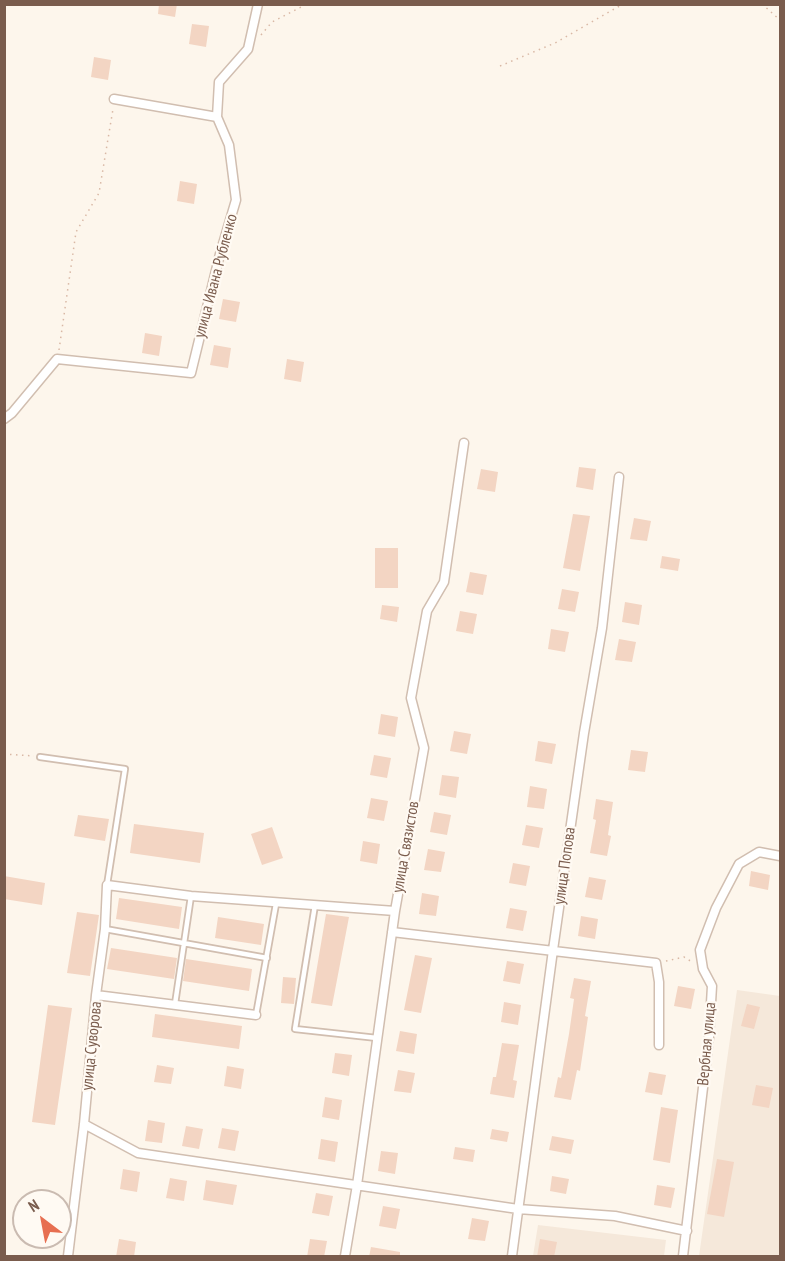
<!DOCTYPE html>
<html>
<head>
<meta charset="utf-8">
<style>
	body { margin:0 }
	#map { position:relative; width:785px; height:1261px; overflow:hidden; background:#fdf6ec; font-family:"PT Sans Narrow",sans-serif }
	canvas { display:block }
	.frame { position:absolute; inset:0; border:6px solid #7a5c4d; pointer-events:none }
	.north { position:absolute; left:12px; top:1189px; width:60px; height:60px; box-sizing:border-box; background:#fffaf3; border:2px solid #cabbb1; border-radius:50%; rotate:328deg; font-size:16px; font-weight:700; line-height:24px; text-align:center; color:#7a5c4d }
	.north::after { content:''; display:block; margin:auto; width:21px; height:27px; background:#e76f51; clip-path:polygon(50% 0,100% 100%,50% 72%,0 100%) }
</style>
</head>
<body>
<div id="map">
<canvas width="785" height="1261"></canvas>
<div class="frame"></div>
<div class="north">N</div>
</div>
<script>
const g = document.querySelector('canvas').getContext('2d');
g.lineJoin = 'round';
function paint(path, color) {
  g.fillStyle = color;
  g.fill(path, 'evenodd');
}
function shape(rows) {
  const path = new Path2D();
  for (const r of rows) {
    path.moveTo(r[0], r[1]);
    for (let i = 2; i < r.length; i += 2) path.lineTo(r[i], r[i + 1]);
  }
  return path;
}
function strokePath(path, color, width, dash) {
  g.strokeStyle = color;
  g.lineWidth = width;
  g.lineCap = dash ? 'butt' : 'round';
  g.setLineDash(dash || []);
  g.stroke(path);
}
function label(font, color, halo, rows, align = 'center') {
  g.font = font + ' "PT Sans Narrow",sans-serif';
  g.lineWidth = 4.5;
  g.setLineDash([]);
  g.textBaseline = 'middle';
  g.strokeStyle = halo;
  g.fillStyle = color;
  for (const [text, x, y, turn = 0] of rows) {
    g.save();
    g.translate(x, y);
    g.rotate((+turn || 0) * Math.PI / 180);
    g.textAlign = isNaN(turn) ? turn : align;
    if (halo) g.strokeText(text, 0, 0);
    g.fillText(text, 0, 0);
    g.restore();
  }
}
paint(shape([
	[737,990,780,996,780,1256,699,1256],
	[538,1225,666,1240,664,1256,533,1256]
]), '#f5e8da');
paint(shape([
	[159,4,177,4,175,17,158,14],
	[192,24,209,26,206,47,189,44],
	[94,57,111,60,108,80,91,77],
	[180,181,197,184,194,204,177,201],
	[223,299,240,302,236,322,219,319],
	[145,333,162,336,159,356,142,353],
	[214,345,231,348,228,368,210,365],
	[287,359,304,362,301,382,284,379],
	[579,467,596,469,593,490,576,487],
	[481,469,498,472,495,492,477,489],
	[573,514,590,516,580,571,563,568],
	[634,518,651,521,647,541,630,539],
	[375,548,398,548,398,588,375,588],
	[662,556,680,559,678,571,660,568],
	[470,572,487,575,483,595,466,592],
	[562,589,579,592,575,612,558,609],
	[625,602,642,605,639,625,622,622],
	[382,605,399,607,397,622,380,619],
	[460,611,477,614,473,634,456,631],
	[551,629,569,632,565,652,548,649],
	[619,639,636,642,632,662,615,660],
	[381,714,398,717,395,737,378,734],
	[454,731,471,734,467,754,450,751],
	[538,741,556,744,552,764,535,761],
	[631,750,648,752,645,772,628,770],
	[374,755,391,758,387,778,370,775],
	[442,775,459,777,456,798,439,795],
	[530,786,547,789,544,809,527,807],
	[371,798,388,801,384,821,367,818],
	[596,799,613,802,608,835,611,836,607,856,590,853,596,820,593,819],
	[434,812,451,815,447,835,430,832],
	[78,815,109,819,105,841,74,836],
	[134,824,204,833,200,863,130,853],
	[526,825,543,828,539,848,522,845],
	[272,827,283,858,262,865,251,834],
	[363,841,380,844,377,864,360,861],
	[428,849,445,852,441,872,424,870],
	[513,863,530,866,526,886,509,883],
	[751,871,770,875,768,890,749,886],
	[4,876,45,883,42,905,4,899],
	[589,877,606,880,602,900,585,897],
	[422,893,439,896,436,916,419,914],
	[119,898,182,907,179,929,116,919],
	[510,908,527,911,523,931,506,928],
	[77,912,99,915,90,976,67,973],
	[326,914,349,917,332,1006,311,1003],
	[581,916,598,919,595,939,578,936],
	[218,917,264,924,261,945,215,938],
	[111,948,177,958,174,979,107,969],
	[415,955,432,958,421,1013,404,1010],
	[186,959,252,969,249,991,183,981],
	[507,961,524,964,520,984,503,981],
	[283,977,296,978,294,1004,281,1003],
	[574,978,591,981,585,1016,588,1017,583,1051,580,1071,577,1070,571,1100,554,1097,558,1077,561,1078,569,1034,574,999,570,998],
	[678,986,695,989,691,1009,674,1006],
	[504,1002,521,1005,518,1025,501,1022],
	[747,1004,760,1007,754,1029,741,1026],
	[48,1005,72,1008,55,1125,32,1122],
	[155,1014,242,1026,239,1049,152,1037],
	[400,1031,417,1034,414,1054,396,1051],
	[502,1043,519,1045,513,1080,517,1081,514,1098,490,1094,493,1077,496,1077],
	[335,1053,352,1055,349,1076,332,1073],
	[157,1065,174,1068,171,1084,154,1082],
	[227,1066,244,1069,241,1089,224,1086],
	[398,1070,415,1073,411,1093,394,1091],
	[649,1072,666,1075,662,1095,645,1092],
	[756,1085,773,1088,769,1108,752,1105],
	[325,1097,342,1100,339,1120,322,1117],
	[661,1107,678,1110,670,1163,653,1160],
	[148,1120,165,1123,162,1143,145,1141],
	[186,1126,203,1129,199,1149,182,1146],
	[222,1128,239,1131,235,1151,218,1148],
	[492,1129,509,1132,507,1142,490,1139],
	[552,1136,574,1140,571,1154,549,1150],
	[321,1139,338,1142,335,1162,318,1159],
	[455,1147,475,1150,473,1162,453,1159],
	[381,1151,398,1153,395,1174,378,1171],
	[717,1159,734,1162,724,1217,707,1214],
	[123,1169,140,1172,137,1192,120,1189],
	[552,1176,569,1179,566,1194,550,1191],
	[170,1178,187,1181,184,1201,166,1198],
	[206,1180,237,1185,233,1205,203,1200],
	[657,1185,675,1188,671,1208,654,1205],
	[316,1193,333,1196,329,1216,312,1213],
	[383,1206,400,1209,396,1229,379,1226],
	[472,1218,489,1221,485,1241,468,1239],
	[119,1239,136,1242,134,1257,116,1257],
	[310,1239,327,1241,324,1257,307,1257],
	[540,1239,557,1242,554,1257,537,1257],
	[371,1247,400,1252,400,1257,369,1257]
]), '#f3d5c3');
const service = shape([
	[40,757,125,769,107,885],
	[315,905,295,1029,377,1038],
	[105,929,267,958],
	[175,1004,191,896],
	[256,1015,276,904]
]);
const minor = shape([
	[114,99,217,117],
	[4,419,12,413,57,359,191,373,220,254,236,200,229,145,217,117,219,82,248,49,258,4],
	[392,932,656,963,659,982,659,1045],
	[96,995,105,929,107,885,191,896,395,911],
	[84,1124,138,1153,518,1209,615,1216,687,1231],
	[68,1256,84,1124,96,995,256,1015],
	[345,1256,357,1185,395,911,424,748,411,698,427,611,444,582,464,443],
	[512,1256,553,950,584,733,602,628,619,477],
	[683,1256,709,1037,712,986,703,969,700,950,716,908,739,864,759,852,780,856]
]);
strokePath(service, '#d1beb0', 8);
strokePath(minor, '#d1beb0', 11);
strokePath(shape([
	[762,4,780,20],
	[261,35,272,22,307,4],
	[500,66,555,43,623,4],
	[59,350,76,232,99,193,113,109],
	[4,754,34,756],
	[666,961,684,957,692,962]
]), '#d9b8a5', 1.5, [1.5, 4.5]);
strokePath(service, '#fff', 4.5);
strokePath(minor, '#fff', 8);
label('16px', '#7a5c4d', '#fffaf3', [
	["улица Ивана Рубленко",216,276,-75],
	["улица Связистов",406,847,-80],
	["улица Попова",565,866,-82],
	["Вербная улица",707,1044,-85],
	["улица Суворова",92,1046,-84]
]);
</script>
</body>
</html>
